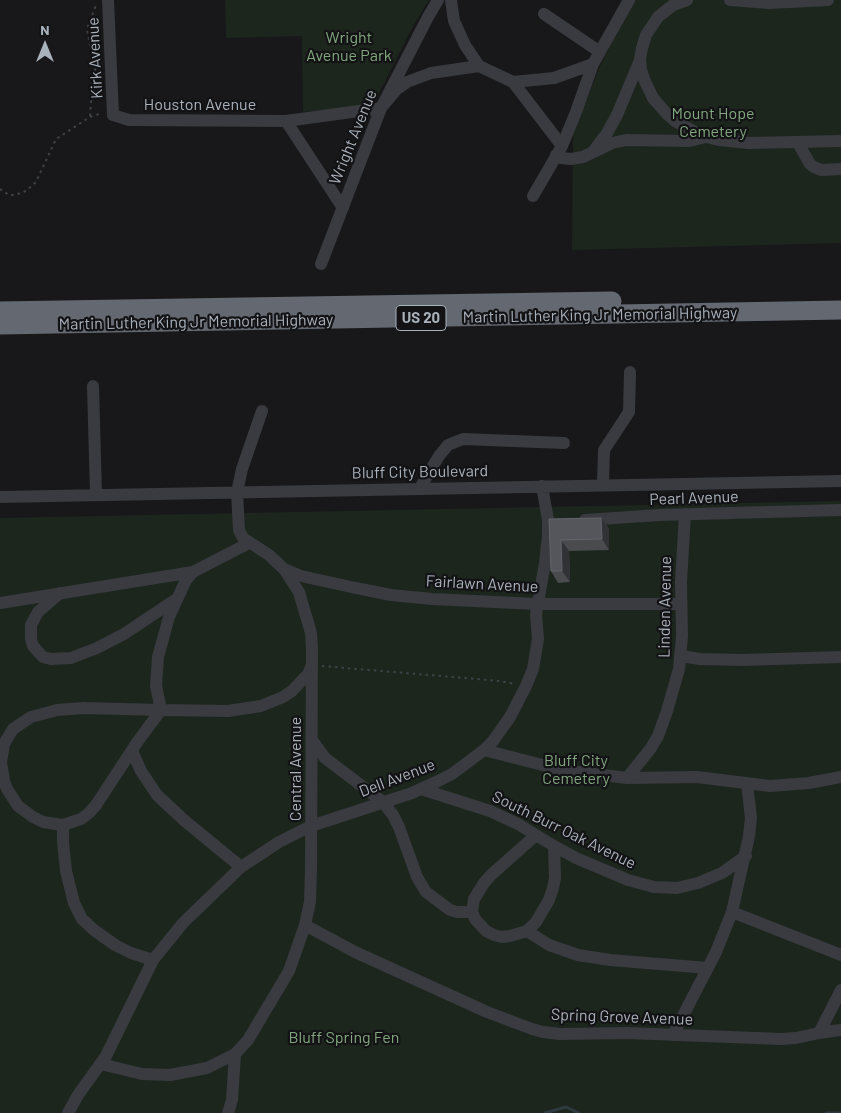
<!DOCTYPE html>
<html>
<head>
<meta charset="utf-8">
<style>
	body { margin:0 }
	#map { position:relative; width:841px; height:1113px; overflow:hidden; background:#18181a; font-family:Barlow,sans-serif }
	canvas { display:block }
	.north { position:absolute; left:20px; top:20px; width:50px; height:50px; -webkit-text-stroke:4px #131315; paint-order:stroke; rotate:0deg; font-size:14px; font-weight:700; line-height:20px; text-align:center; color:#a9b1bb }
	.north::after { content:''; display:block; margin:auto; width:18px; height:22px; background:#a9b1bb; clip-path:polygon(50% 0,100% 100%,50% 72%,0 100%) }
</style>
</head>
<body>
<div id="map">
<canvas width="841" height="1113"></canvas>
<div class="north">N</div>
</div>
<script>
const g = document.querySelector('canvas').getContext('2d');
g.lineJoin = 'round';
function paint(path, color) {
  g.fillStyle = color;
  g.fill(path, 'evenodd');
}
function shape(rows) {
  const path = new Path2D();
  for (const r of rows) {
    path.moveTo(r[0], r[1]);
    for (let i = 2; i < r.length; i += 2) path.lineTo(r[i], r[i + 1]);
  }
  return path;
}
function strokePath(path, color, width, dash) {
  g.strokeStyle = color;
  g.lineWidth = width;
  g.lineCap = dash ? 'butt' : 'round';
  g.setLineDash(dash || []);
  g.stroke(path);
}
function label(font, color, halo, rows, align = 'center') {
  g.font = font + ' Barlow,sans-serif';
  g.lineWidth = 4.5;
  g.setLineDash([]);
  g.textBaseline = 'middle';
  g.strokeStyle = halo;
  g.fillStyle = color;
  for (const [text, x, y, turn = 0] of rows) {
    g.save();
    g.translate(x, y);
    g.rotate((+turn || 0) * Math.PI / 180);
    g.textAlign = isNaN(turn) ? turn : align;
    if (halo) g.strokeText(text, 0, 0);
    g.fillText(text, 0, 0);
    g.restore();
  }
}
paint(shape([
	[225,0,429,0,412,28,378,95,374,99,352,108,303,112,302,36,226,38],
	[634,0,841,0,841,243,572,250,573,134,600,66],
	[841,501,841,1113,0,1113,0,518]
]), '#1d261d');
strokePath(shape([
	[545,1113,566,1107,579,1113],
	[826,1113,841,1113]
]), '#2d3a40', 3);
strokePath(shape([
	[90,116,92,87,96,65,96,59,90,45,87,29,96,5],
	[0,189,9,195,15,195,26,191,36,182,56,139,90,117,102,113],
	[322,666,500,681,514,684]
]), '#3e4247', 2, [2.5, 4]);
strokePath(shape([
	[108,0,113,115,129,120,286,121,343,208],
	[451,0,454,21,465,45,479,66],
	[687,0,673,5,658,17,646,35,642,48,640,59,641,70,644,79,653,98,667,114,675,121,697,133,706,137,719,140,749,143,841,141],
	[730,0,769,3,828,0],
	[544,14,600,52],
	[513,82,562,146],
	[286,121,381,108,397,89,407,82,431,73,479,66,513,82,554,78,593,64],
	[798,143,810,164,814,167,821,170,841,169],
	[595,149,607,133,617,115,640,60],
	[556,155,561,158,571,159,583,157,612,143,626,140,689,141,706,137],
	[533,196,562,146,576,112,593,64,629,0],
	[321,264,381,108,428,17,438,0],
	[93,386,96,495],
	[603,484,604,450,629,412,630,372],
	[420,488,439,456,448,445,463,439,564,443],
	[0,497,841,481],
	[585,520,659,515,841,510],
	[249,543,193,572,186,580,169,617,158,657,156,686,161,710,138,741,96,805,89,813,81,819,63,825,43,822,33,817,18,806,7,789,4,781,1,762,4,744,13,729,31,717,57,710,84,708,161,710,228,711,261,706,283,697,292,691,308,674,311,667],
	[284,569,301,576,351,587,391,595,432,599,537,604,681,604],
	[60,593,38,612,31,625,31,639,33,646,43,657,51,659,71,658,97,648,124,634,175,600],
	[0,603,193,572],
	[681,656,700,659,742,660,841,657],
	[312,740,325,758,383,802,393,815,399,827,417,877,426,892,450,910,457,912,472,912],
	[484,750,493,741,510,717,526,686,533,669,538,639,536,614,545,563,548,535,548,520,542,486],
	[132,751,141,771,157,795,185,821,241,867],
	[627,778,651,748,658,736,667,711,679,669,682,636,681,582,685,514],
	[421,789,490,811,518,824,554,846,576,858,628,880,654,887,677,888,698,883,722,873,746,856],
	[63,825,63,842,66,871,74,903,82,919,94,930,115,945,131,953,153,960],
	[536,835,491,875,484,883,474,899,472,912,475,919,486,931,494,935,502,937,510,936,527,931,536,922,549,900,553,888,555,878,554,846],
	[732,912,841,955],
	[305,925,355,952,487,1012,532,1029,543,1032,560,1034,628,1033,781,1039,796,1038,819,1033,841,1030],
	[527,931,549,945,578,955,610,960,708,968],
	[819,1033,841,990],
	[673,1035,716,952,732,912,749,836,751,818,747,783],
	[101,1064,142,1074,170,1075,207,1068,235,1054,248,1040,289,971,305,925,310,902,311,869,312,648,311,633,299,592,284,569,269,555,243,538,239,530,237,492,242,469,262,411],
	[68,1113,78,1095,106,1056,153,960,183,923,241,867,279,842,311,826,412,793,436,782,452,774,484,750,562,770,627,778,697,777,770,786,809,783,841,777],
	[228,1113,232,1100,235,1054]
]), '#393b40', 12);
strokePath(shape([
	[0,311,612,301],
	[0,325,841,310]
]), '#646971', 19);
paint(shape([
	[601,518,609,529,609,550,569,551,570,582,558,583,551,571,549,519]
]), '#494b4f');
paint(shape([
	[601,518,609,529,609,550,602,539],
	[561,540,569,551,570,582,562,571]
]), '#313235');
const building = shape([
	[601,518,602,539,561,540,562,571,551,571,549,519,601,518]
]);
paint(building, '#54565b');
strokePath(building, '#61646a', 1);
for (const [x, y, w] of [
	[421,318,50]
]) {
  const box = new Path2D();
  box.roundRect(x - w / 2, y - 12.5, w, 25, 4);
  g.fillStyle = '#131315';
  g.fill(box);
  strokePath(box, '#a9b1bb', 1);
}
label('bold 15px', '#a9b1bb', null, [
	["US 20",421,318]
]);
label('16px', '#82a77f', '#131315', [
	["Wright",349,38],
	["Avenue Park",349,56],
	["Mount Hope",713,114],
	["Cemetery",713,132],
	["Bluff City",576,761],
	["Cemetery",576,779],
	["Bluff Spring Fen",344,1038]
]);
label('16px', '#a9b1bb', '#131315', [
	["Kirk Avenue",95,58,-93],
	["Houston Avenue",200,105],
	["Wright Avenue",353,137,-68],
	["Martin Luther King Jr Memorial Highway",600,315,-1],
	["Martin Luther King Jr Memorial Highway",196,322,-1],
	["Bluff City Boulevard",420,472,-1],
	["Pearl Avenue",694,498,-2],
	["Fairlawn Avenue",482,584,3],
	["Linden Avenue",665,607,-89],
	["Central Avenue",296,769,-90],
	["Dell Avenue",397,778,-21],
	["South Burr Oak Avenue",564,830,26],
	["Spring Grove Avenue",622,1017,2]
]);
</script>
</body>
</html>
